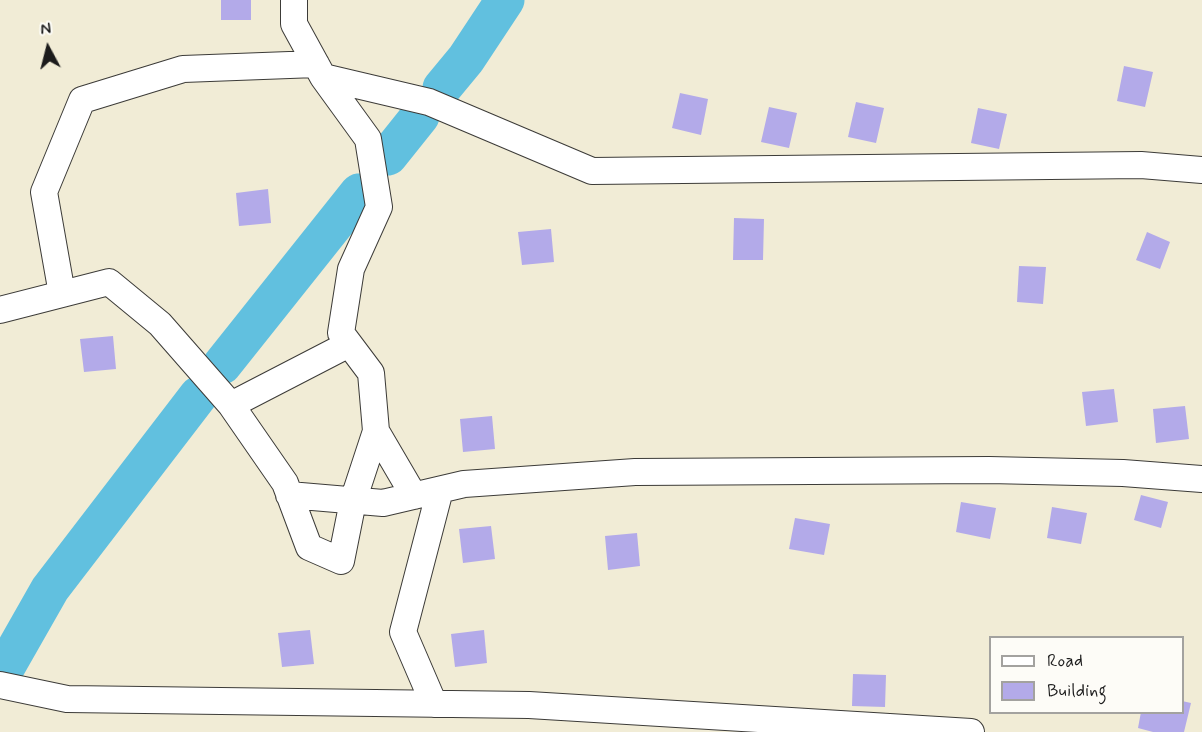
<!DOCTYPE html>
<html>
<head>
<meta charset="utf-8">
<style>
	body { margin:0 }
	#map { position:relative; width:1202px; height:732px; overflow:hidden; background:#f1ecd6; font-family:Mynerve,sans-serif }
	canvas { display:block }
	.legend { position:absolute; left:989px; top:636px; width:195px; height:78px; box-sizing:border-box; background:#fdfcf7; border:2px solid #a3a29f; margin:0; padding:8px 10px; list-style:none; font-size:18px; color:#1c1c1c }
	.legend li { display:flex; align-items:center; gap:12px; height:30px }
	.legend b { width:30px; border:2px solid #a3a29f }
	.north { position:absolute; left:18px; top:18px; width:60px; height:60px; -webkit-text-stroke:4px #fdfcf7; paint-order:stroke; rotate:353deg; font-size:16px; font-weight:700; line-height:24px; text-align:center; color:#1c1c1c }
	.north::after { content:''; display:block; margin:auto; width:21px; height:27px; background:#1c1c1c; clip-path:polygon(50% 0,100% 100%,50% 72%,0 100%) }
</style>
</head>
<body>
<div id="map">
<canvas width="1202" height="732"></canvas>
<ul class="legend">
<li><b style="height:8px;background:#fff"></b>Road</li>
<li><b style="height:16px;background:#b3aae9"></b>Building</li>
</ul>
<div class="north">N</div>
</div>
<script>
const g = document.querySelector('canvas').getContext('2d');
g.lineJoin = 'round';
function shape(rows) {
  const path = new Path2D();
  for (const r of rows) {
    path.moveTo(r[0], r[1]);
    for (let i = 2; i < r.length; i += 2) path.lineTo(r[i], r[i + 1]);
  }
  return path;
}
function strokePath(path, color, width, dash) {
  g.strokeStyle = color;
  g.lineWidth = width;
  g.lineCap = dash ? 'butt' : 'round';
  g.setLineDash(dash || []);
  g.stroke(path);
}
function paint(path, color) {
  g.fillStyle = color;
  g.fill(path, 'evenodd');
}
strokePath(shape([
	[442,88,466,59,505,0],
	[388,156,420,116],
	[222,365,359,193],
	[5,668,50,589,198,396]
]), '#61c0df', 39);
paint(shape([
	[221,0,251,0,251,20,221,20],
	[1124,66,1153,72,1145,107,1117,101],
	[680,93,708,99,701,135,672,128],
	[856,102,884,108,876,143,848,137],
	[769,107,797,113,789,148,761,142],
	[978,108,1007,114,999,149,971,143],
	[268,189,271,223,239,226,236,193],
	[734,218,764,219,763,260,733,260],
	[551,229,554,262,522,265,518,232],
	[1147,232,1170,242,1160,269,1136,260],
	[1019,266,1046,267,1043,304,1017,302],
	[113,336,116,369,84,372,80,339],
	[1114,389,1118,422,1086,426,1082,392],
	[1185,406,1189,439,1156,443,1153,409],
	[492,416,495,449,463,452,460,419],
	[1141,495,1168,502,1161,528,1134,520],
	[961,502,996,508,990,539,956,532],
	[1052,507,1087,513,1081,544,1047,538],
	[795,518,830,524,824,555,789,549],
	[491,526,495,559,463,563,459,529],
	[637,533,640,566,608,570,605,536],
	[310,630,314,664,282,667,278,633],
	[484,630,487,663,455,667,451,634],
	[853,674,886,675,885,707,852,706],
	[1182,701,1191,703,1184,732,1153,732,1138,728,1141,712,1182,712]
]), '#b3aae9');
const minor = shape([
	[294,0,294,24,323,77,429,102,592,171,1141,165,1202,170],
	[323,77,368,139,379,207,351,269,341,333,371,373,376,431,414,496],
	[62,294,44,192,82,100,183,69,316,64],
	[0,310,109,282,160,324,231,405,285,483,309,547,341,561,353,501,376,431],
	[231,405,349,344],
	[289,495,383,503,464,484,635,472,989,470,1123,473,1202,479],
	[0,685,67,699,529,705,971,732],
	[434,704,403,632,440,490]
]);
strokePath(minor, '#3c3b38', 28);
strokePath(minor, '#fff', 26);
</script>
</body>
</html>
